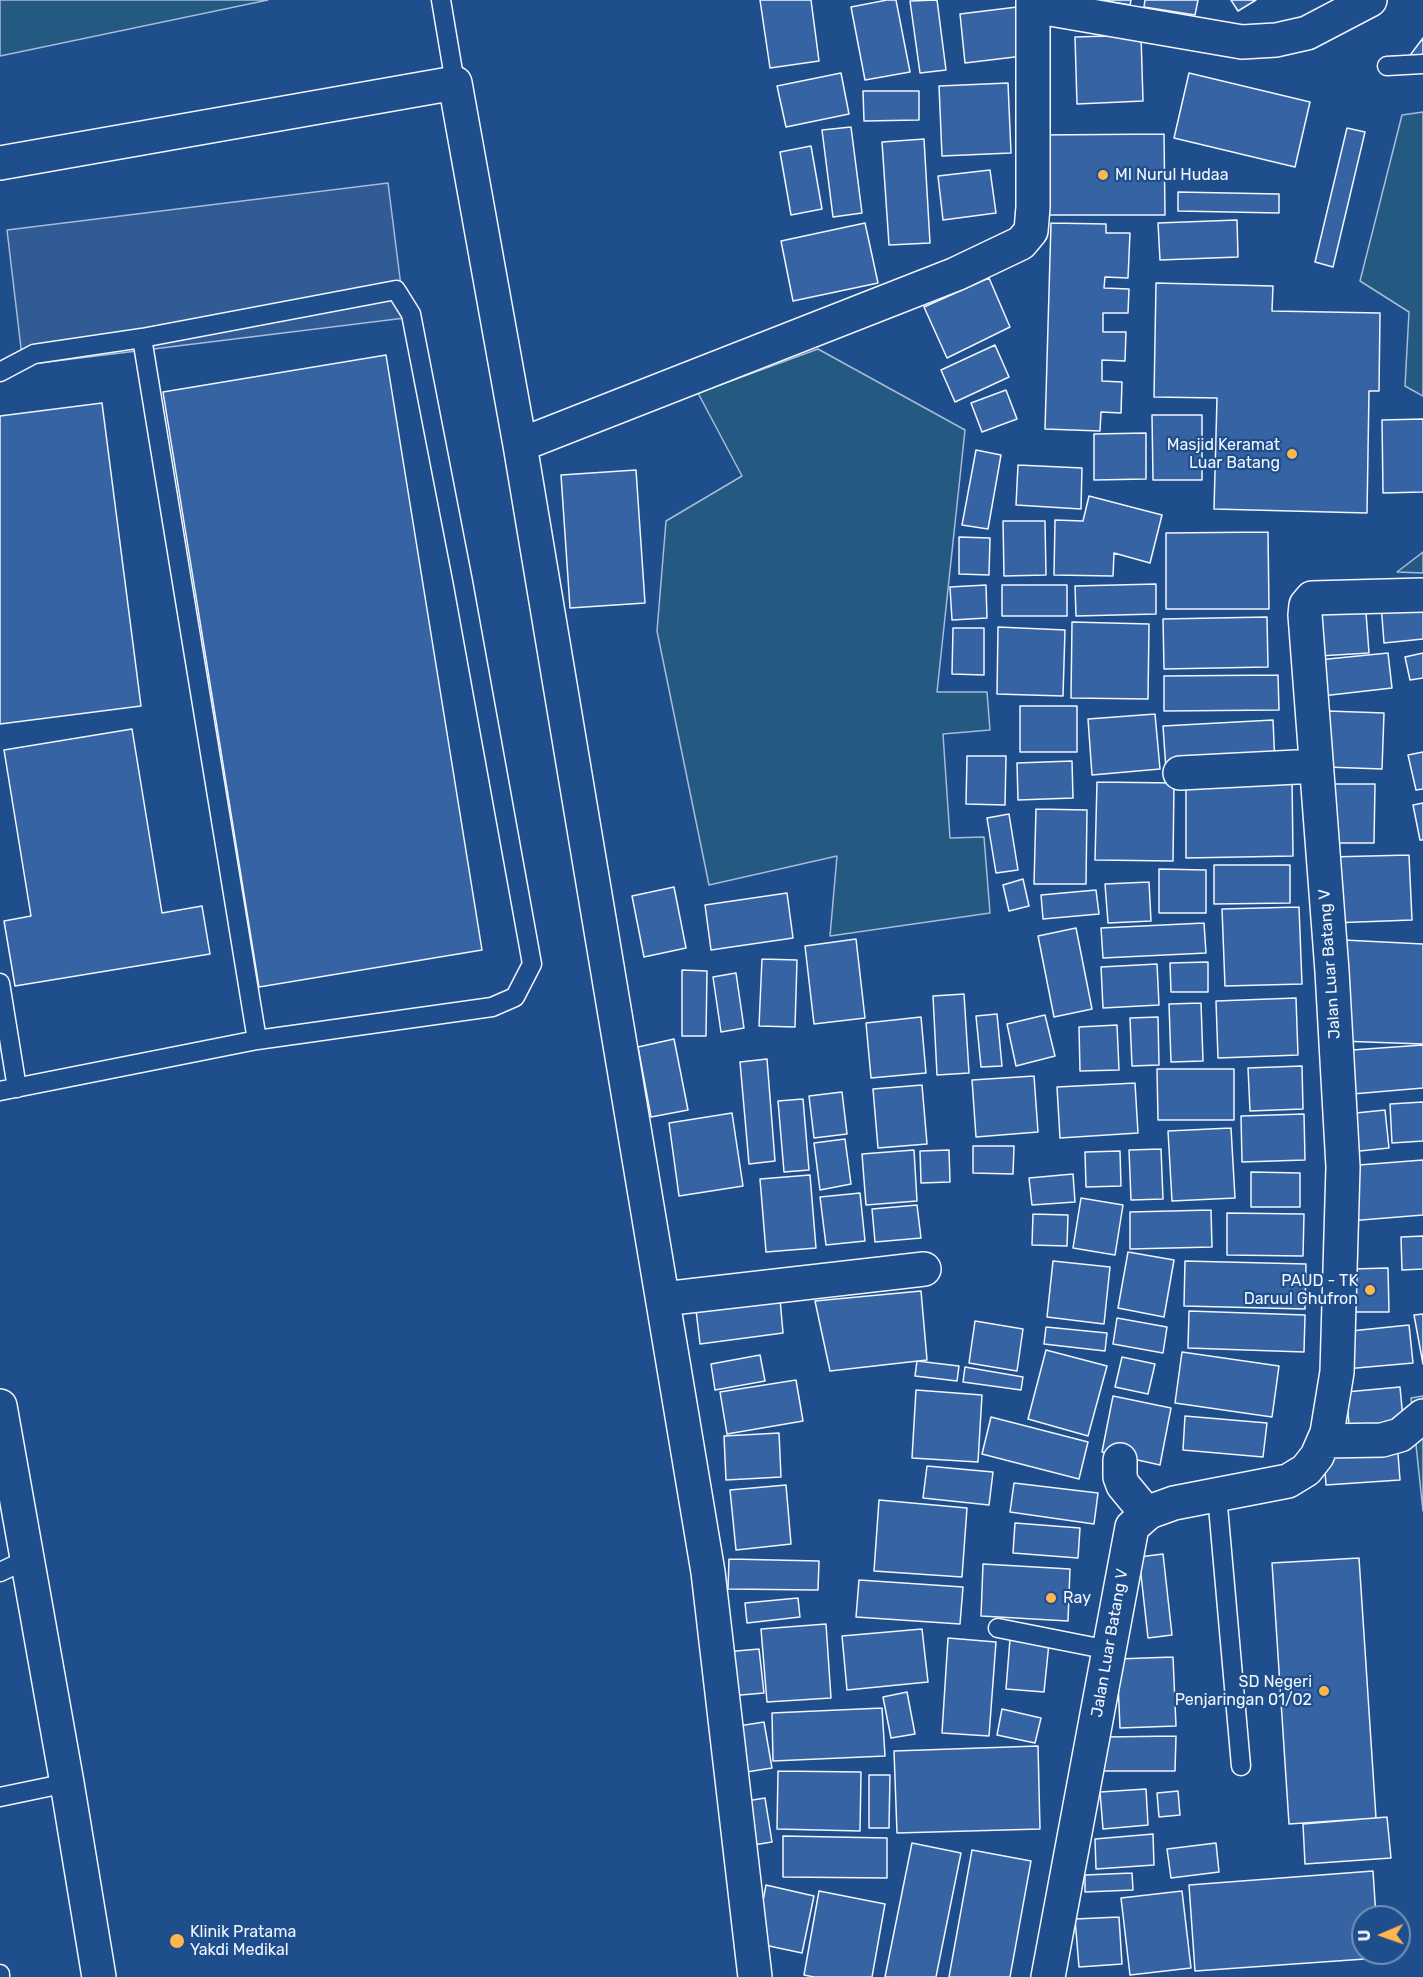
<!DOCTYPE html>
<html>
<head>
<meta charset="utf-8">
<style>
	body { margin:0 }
	#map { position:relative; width:1423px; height:1977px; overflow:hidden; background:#1f4e8c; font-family:Rubik,sans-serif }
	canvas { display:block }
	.north { position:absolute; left:1351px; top:1905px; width:60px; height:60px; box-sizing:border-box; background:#1f4e8c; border:2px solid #7391ba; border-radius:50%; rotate:268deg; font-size:16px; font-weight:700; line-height:24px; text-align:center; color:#f2f6ff }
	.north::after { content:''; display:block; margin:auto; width:21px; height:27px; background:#ffb74d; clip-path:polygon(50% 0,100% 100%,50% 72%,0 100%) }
</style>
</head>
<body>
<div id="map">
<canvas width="1423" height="1977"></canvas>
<div class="north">U</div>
</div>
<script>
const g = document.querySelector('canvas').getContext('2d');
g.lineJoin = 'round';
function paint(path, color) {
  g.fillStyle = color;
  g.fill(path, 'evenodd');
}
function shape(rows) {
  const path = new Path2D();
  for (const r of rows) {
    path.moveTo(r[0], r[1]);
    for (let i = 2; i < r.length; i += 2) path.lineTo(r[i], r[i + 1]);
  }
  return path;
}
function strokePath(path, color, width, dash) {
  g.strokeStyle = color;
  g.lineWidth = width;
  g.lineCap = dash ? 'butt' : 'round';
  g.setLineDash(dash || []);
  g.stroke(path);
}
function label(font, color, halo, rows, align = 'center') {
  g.font = font + ' Rubik,sans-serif';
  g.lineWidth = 4.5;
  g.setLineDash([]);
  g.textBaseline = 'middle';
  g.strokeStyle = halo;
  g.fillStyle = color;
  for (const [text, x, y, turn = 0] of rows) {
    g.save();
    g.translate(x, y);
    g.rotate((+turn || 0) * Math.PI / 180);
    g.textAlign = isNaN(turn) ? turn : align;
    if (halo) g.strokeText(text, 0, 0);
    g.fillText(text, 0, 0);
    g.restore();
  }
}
const green = shape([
	[0,0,268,0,0,56,0,0],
	[1423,112,1423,396,1405,386,1409,312,1360,281,1402,115,1423,112],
	[818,349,965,430,937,692,987,692,990,730,943,734,950,838,984,837,990,913,830,936,837,856,709,885,657,631,666,521,742,476,698,393,818,349],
	[1423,552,1423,573,1397,572,1423,552],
	[1423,1396,1423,1511,1411,1398,1423,1396]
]);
paint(green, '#245a82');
strokePath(green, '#a8bbd7', 1.5);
const parking = shape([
	[388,183,405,318,23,365,7,230,388,183]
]);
paint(parking, '#305b95');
strokePath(parking, '#a8bbd7', 1.5);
const building = shape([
	[760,0,811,0,819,61,770,68,760,0],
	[887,0,896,0,910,72,865,80,851,7,887,0],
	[937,0,946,70,920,73,910,1,937,0],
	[1101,0,1131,0,1130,5,1101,0],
	[1145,0,1198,0,1195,15,1144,7,1145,0],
	[1231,0,1256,0,1238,11,1231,0],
	[1017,7,1023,56,965,63,960,14,1017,7],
	[1141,35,1143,101,1077,104,1075,37,1141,35],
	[1423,38,1423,58,1408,58,1423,38],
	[841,73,849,114,786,127,777,86,841,73],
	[1189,73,1310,102,1295,167,1174,138,1189,73],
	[1008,83,1011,153,942,156,939,86,1008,83],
	[863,91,919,91,919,120,864,121,863,91],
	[851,127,862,213,833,217,822,130,851,127],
	[1347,128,1365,132,1333,267,1315,262,1347,128],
	[1164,134,1165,215,1041,215,1040,135,1164,134],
	[924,139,930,243,889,245,882,142,924,139],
	[811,146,822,209,791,215,780,152,811,146],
	[990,170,996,213,943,220,938,176,990,170],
	[1178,192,1279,194,1279,213,1178,211,1178,192],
	[1237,220,1238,257,1160,260,1158,223,1237,220],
	[865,223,878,283,793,301,781,241,865,223],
	[1051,223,1106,224,1106,233,1130,233,1128,278,1105,277,1104,288,1129,289,1128,313,1103,313,1103,332,1126,332,1125,361,1102,360,1102,381,1122,382,1121,413,1101,412,1100,431,1045,429,1051,223],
	[989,278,1010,327,947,358,924,307,989,278],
	[1156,283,1273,286,1272,311,1380,313,1379,391,1369,391,1367,513,1214,509,1217,398,1154,397,1156,283],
	[995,345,1009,377,955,402,941,370,995,345],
	[386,355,482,950,259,987,163,392,386,355],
	[1006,390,1017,419,982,432,971,403,1006,390],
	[102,403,141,706,0,724,0,416,102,403],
	[1152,415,1202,415,1202,480,1153,480,1152,415],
	[1423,419,1423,492,1383,493,1382,420,1423,419],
	[1146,433,1146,479,1094,480,1094,434,1146,433],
	[976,450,1001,455,988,529,962,525,976,450],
	[1018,465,1082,468,1081,509,1016,505,1018,465],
	[636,470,645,603,570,608,561,475,636,470],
	[1089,496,1162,515,1150,563,1114,553,1113,576,1054,575,1055,520,1083,521,1089,496],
	[1003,521,1045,521,1046,575,1004,576,1003,521],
	[1268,532,1269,609,1166,609,1166,533,1268,532],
	[959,537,990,538,989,575,959,574,959,537],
	[1156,584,1156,614,1076,616,1075,586,1156,584],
	[986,585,987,618,952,620,950,587,986,585],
	[1002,585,1067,585,1067,616,1002,616,1002,585],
	[1365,599,1369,653,1319,656,1315,602,1365,599],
	[1423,600,1423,639,1384,643,1381,604,1423,600],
	[1267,617,1268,667,1164,669,1163,619,1267,617],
	[1072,622,1149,624,1148,699,1071,698,1072,622],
	[998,627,1065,630,1063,696,997,694,998,627],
	[953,628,984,628,984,675,952,674,953,628],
	[1388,653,1392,688,1322,696,1318,660,1388,653],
	[1423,653,1423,678,1410,680,1405,657,1423,653],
	[1278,675,1279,710,1164,711,1164,676,1278,675],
	[1020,706,1077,706,1077,752,1020,752,1020,706],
	[1328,711,1384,713,1382,769,1326,767,1328,711],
	[1155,714,1160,769,1092,775,1088,719,1155,714],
	[1273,720,1275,764,1166,770,1163,726,1273,720],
	[132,729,162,913,202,906,210,954,15,986,4,921,31,916,4,750,132,729],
	[1423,752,1423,789,1416,790,1408,755,1423,752],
	[967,756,1006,756,1005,805,966,804,967,756],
	[1072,761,1073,798,1018,800,1017,763,1072,761],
	[1292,777,1293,856,1186,858,1186,779,1292,777],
	[1097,782,1174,783,1173,861,1095,860,1097,782],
	[1333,784,1375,784,1374,843,1332,843,1333,784],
	[1423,803,1423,840,1420,840,1413,805,1423,803],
	[1036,809,1087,810,1086,884,1034,884,1036,809],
	[1009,814,1018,870,996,873,987,818,1009,814],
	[1409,855,1412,920,1332,923,1330,857,1409,855],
	[1214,865,1290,865,1290,903,1214,904,1214,865],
	[1159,869,1206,870,1206,913,1159,913,1159,869],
	[1023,879,1029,906,1009,911,1003,885,1023,879],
	[1149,882,1151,921,1108,923,1105,884,1149,882],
	[674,887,686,948,644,957,632,896,674,887],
	[1096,890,1099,914,1043,919,1041,895,1096,890],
	[787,893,793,938,711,950,705,905,787,893],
	[1299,907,1302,984,1225,986,1222,909,1299,907],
	[1204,923,1206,953,1103,958,1101,928,1204,923],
	[1076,928,1092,1009,1054,1017,1038,936,1076,928],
	[856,939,865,1018,814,1024,805,946,856,939],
	[1344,940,1423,944,1423,1044,1339,1041,1344,940],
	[762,959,797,960,795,1027,759,1026,762,959],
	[1208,962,1208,992,1171,992,1170,963,1208,962],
	[1157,964,1159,1005,1103,1008,1101,967,1157,964],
	[682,970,707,971,706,1036,682,1036,682,970],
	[736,973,744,1028,721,1032,713,977,736,973],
	[964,994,969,1073,937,1075,933,996,964,994],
	[1296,998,1298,1055,1218,1058,1216,1001,1296,998],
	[1201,1003,1203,1061,1171,1062,1169,1004,1201,1003],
	[997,1014,1002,1066,981,1067,976,1016,997,1014],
	[1045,1015,1055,1056,1016,1066,1007,1024,1045,1015],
	[921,1017,926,1073,871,1078,866,1023,921,1017],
	[1158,1017,1159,1065,1132,1066,1130,1018,1158,1017],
	[1117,1025,1119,1070,1080,1071,1079,1027,1117,1025],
	[674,1039,688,1110,651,1117,638,1047,674,1039],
	[1423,1045,1423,1088,1341,1095,1338,1051,1423,1045],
	[767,1059,775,1161,749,1164,740,1062,767,1059],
	[1302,1066,1303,1109,1250,1111,1248,1068,1302,1066],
	[1157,1069,1234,1069,1234,1120,1158,1120,1157,1069],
	[1034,1076,1038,1132,976,1137,972,1080,1034,1076],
	[1135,1083,1138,1133,1060,1138,1057,1087,1135,1083],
	[922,1085,927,1144,878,1148,873,1089,922,1085],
	[842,1092,847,1134,814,1138,809,1096,842,1092],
	[803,1099,809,1170,784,1172,778,1101,803,1099],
	[1423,1102,1423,1141,1392,1143,1390,1104,1423,1102],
	[1385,1110,1389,1148,1350,1152,1346,1114,1385,1110],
	[732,1113,743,1186,679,1196,669,1123,732,1113],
	[1304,1114,1305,1160,1242,1162,1241,1116,1304,1114],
	[1231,1128,1235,1198,1172,1201,1168,1131,1231,1128],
	[845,1139,851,1184,820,1190,814,1143,845,1139],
	[973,1146,1014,1146,1013,1174,973,1173,973,1146],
	[1161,1149,1163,1199,1131,1200,1129,1150,1161,1149],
	[914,1150,917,1201,866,1205,862,1154,914,1150],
	[949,1150,950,1182,921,1183,920,1151,949,1150],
	[1120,1151,1121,1186,1086,1187,1085,1152,1120,1151],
	[1423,1160,1423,1215,1349,1221,1346,1166,1423,1160],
	[1251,1172,1300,1173,1300,1207,1251,1207,1251,1172],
	[1073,1174,1075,1202,1032,1205,1029,1178,1073,1174],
	[810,1175,816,1248,766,1252,760,1179,810,1175],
	[860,1193,865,1241,826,1245,820,1197,860,1193],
	[1081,1198,1123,1205,1115,1255,1073,1248,1081,1198],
	[917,1205,921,1238,875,1242,872,1209,917,1205],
	[1211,1210,1212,1247,1130,1249,1130,1212,1211,1210],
	[1227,1213,1304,1214,1303,1256,1227,1255,1227,1213],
	[1033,1214,1068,1215,1067,1246,1032,1245,1033,1214],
	[1423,1236,1423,1269,1402,1270,1401,1237,1423,1236],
	[1128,1252,1174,1260,1164,1317,1118,1308,1128,1252],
	[1053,1261,1110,1267,1104,1324,1047,1317,1053,1261],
	[1185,1261,1306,1264,1305,1309,1184,1306,1185,1261],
	[1388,1268,1389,1312,1351,1312,1351,1269,1388,1268],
	[921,1291,927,1360,830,1371,815,1301,921,1291],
	[780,1299,783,1333,700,1344,696,1310,780,1299],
	[1189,1311,1305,1315,1304,1352,1188,1348,1189,1311],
	[1423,1314,1423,1364,1414,1315,1423,1314],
	[1117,1318,1167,1327,1163,1353,1113,1344,1117,1318],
	[975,1321,1023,1329,1017,1371,969,1363,975,1321],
	[1409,1325,1413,1363,1345,1369,1341,1332,1409,1325],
	[1046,1327,1107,1333,1105,1351,1044,1344,1046,1327],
	[1046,1350,1107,1366,1088,1436,1028,1419,1046,1350],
	[1182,1352,1279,1366,1272,1417,1175,1403,1182,1352],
	[760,1355,765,1381,715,1390,711,1364,760,1355],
	[1122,1357,1155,1364,1148,1394,1115,1387,1122,1357],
	[917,1361,959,1366,957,1381,915,1376,917,1361],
	[965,1367,1023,1377,1021,1390,963,1382,965,1367],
	[796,1380,803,1421,727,1434,720,1392,796,1380],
	[1400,1387,1404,1430,1350,1435,1346,1392,1400,1387],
	[916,1390,982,1395,978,1462,912,1458,916,1390],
	[1113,1396,1171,1408,1160,1465,1102,1452,1113,1396],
	[1185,1416,1267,1423,1263,1457,1183,1450,1185,1416],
	[991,1417,1088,1442,1079,1479,982,1454,991,1417],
	[779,1433,781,1477,726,1480,724,1436,779,1433],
	[1397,1441,1400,1480,1326,1485,1323,1447,1397,1441],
	[927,1466,993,1472,989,1505,923,1498,927,1466],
	[1014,1483,1098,1493,1094,1524,1010,1512,1014,1483],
	[786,1485,791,1544,736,1550,730,1490,786,1485],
	[879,1500,967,1508,962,1577,874,1571,879,1500],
	[1015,1523,1080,1528,1078,1558,1013,1553,1015,1523],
	[1163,1554,1172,1635,1148,1638,1139,1557,1163,1554],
	[1359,1558,1376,1818,1289,1824,1272,1563,1359,1558],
	[729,1559,819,1561,818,1590,728,1589,729,1559],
	[983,1564,1070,1569,1068,1621,981,1616,983,1564],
	[859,1580,963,1587,960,1624,856,1617,859,1580],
	[798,1598,800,1617,747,1623,745,1603,798,1598],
	[826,1624,831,1698,767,1702,761,1629,826,1624],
	[922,1629,928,1682,847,1690,842,1636,922,1629],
	[948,1638,996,1642,989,1736,942,1733,948,1638],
	[1010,1639,1049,1643,1044,1692,1006,1689,1010,1639],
	[759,1649,764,1693,729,1696,725,1652,759,1649],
	[1173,1657,1176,1726,1120,1728,1117,1659,1173,1657],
	[907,1692,915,1734,891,1738,883,1697,907,1692],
	[882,1708,885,1756,773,1761,772,1713,882,1708],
	[1002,1709,1041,1718,1035,1743,997,1735,1002,1709],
	[764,1722,772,1768,740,1773,732,1727,764,1722],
	[1176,1736,1175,1771,1104,1771,1105,1737,1176,1736],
	[1038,1746,1040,1829,897,1833,894,1751,1038,1746],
	[778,1771,861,1772,860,1831,777,1829,778,1771],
	[869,1775,890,1775,889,1828,869,1828,869,1775],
	[1146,1789,1148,1825,1103,1829,1100,1792,1146,1789],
	[1178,1791,1180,1815,1159,1817,1157,1793,1178,1791],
	[765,1798,772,1842,747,1846,740,1802,765,1798],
	[1387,1817,1391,1858,1305,1864,1303,1824,1387,1817],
	[1153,1834,1154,1865,1096,1869,1095,1839,1153,1834],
	[783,1836,887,1838,887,1878,783,1877,783,1836],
	[912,1843,961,1853,936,1977,885,1977,912,1843],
	[1216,1843,1219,1872,1171,1878,1167,1849,1216,1843],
	[972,1850,1031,1861,1010,1977,949,1977,972,1850],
	[1373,1871,1376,1917,1363,1917,1363,1953,1379,1953,1379,1958,1195,1971,1189,1885,1373,1871],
	[1132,1873,1133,1890,1085,1892,1085,1875,1132,1873],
	[766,1885,814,1896,802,1953,755,1943,766,1885],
	[819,1891,885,1904,872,1977,814,1977,804,1975,819,1891],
	[1182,1891,1191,1968,1130,1975,1121,1898,1182,1891],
	[1119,1917,1122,1964,1079,1967,1075,1919,1119,1917]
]);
paint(building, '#3563a3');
strokePath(building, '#f2f6ff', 1.5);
const lane = shape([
	[441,0,455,83],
	[1387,66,1423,64],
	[142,338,257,1040],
	[0,372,34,354,142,338,396,290,411,314,463,582,532,964,515,997,492,1007,257,1040,0,1091],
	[0,983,17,1088],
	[1217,1495,1241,1766],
	[0,1572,28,1559],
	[998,1628,1109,1650],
	[0,1797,67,1783],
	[0,1974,0,1977]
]);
const street = shape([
	[1033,6,1242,42,1276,40,1307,33,1370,0],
	[0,163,455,83,520,445,708,1572,755,1977],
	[520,445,956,274,1021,243,1031,231,1033,207,1033,0],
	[1180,773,1316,766],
	[663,1299,924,1269],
	[0,1406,67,1783,99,1977],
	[1324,1441,1382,1440,1400,1435,1423,1416],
	[1120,1460,1120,1477,1123,1485,1147,1514],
	[1048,1977,1132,1527,1149,1512,1174,1503,1288,1481,1306,1470,1317,1456,1327,1433,1337,1372,1343,1167,1332,971,1305,615,1306,605,1312,598,1423,595]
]);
strokePath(lane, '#f2f6ff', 21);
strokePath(street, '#f2f6ff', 36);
strokePath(lane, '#1f4e8c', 18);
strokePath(street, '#1f4e8c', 33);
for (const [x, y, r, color] of [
	[1103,175,6,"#ffb74d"],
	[1292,454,6,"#ffb74d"],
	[1370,1290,6,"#ffb74d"],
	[1051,1598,6,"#ffb74d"],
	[1324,1691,6,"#ffb74d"],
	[177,1941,8,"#ffb74d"]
]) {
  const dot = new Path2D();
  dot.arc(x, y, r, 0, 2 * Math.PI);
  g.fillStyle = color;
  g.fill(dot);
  strokePath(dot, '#1f4e8c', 2);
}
label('16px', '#f2f6ff', '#1f4e8c', [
	["MI Nurul Hudaa",1115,175],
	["Masjid Keramat",1280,445,"right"],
	["Luar Batang",1280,463,"right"],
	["PAUD - TK",1358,1281,"right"],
	["Daruul Ghufron",1358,1299,"right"],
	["Ray",1063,1598],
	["SD Negeri",1312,1682,"right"],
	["Penjaringan 01/02",1312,1700,"right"],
	["Klinik Pratama",190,1932],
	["Yakdi Medikal",190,1950]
], 'left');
label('16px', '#f2f6ff', '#1f4e8c', [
	["Jalan Luar Batang V",1330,964,-94],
	["Jalan Luar Batang V",1110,1643,-80]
]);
</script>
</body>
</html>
